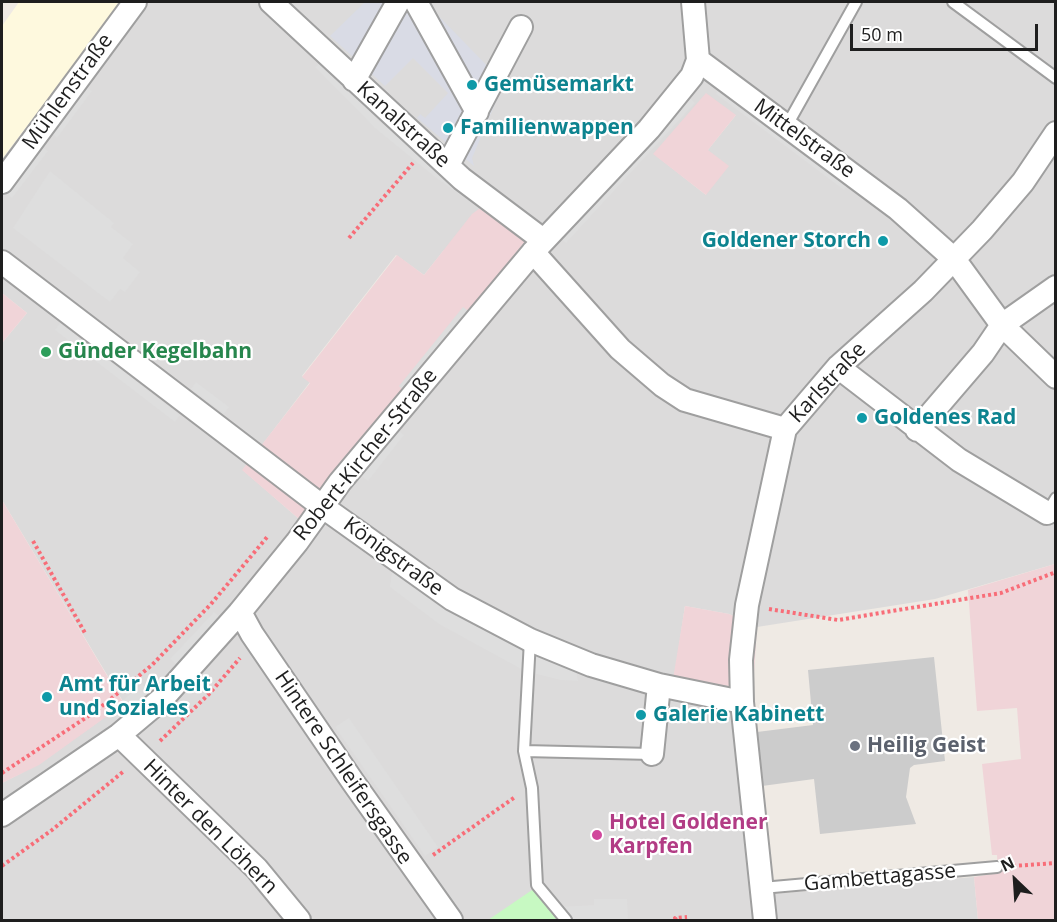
<!DOCTYPE html>
<html>
<head>
<meta charset="utf-8">
<style>
	body { margin:0 }
	#map { position:relative; width:1057px; height:922px; overflow:hidden; background:#efeae4; font-family:"Open Sans",sans-serif }
	canvas { display:block }
	.frame { position:absolute; inset:0; border:3px solid #1e1e1e; pointer-events:none }
	.north { position:absolute; left:985px; top:850px; width:60px; height:60px; -webkit-text-stroke:4px #fff; paint-order:stroke; rotate:335deg; font-size:16px; font-weight:700; line-height:24px; text-align:center; color:#1e1e1e }
	.north::after { content:''; display:block; margin:auto; width:21px; height:27px; background:#1e1e1e; clip-path:polygon(50% 0,100% 100%,50% 72%,0 100%) }
	.scale { position:absolute; left:850px; top:24px; width:188px; height:27px; box-sizing:border-box; border:3px solid #1e1e1e; border-top:0; padding-left:8px; font-size:18px; line-height:21px; white-space:nowrap; color:#1e1e1e; -webkit-text-stroke:4px #fff; paint-order:stroke }
</style>
</head>
<body>
<div id="map">
<canvas width="1057" height="922"></canvas>
<div class="frame"></div>
<div class="north">N</div>
<div class="scale">50 m</div>
</div>
<script>
const g = document.querySelector('canvas').getContext('2d');
g.lineJoin = 'round';
function paint(path, color) {
  g.fillStyle = color;
  g.fill(path, 'evenodd');
}
function shape(rows) {
  const path = new Path2D();
  for (const r of rows) {
    path.moveTo(r[0], r[1]);
    for (let i = 2; i < r.length; i += 2) path.lineTo(r[i], r[i + 1]);
  }
  return path;
}
function strokePath(path, color, width, dash) {
  g.strokeStyle = color;
  g.lineWidth = width;
  g.lineCap = dash ? 'butt' : 'round';
  g.setLineDash(dash || []);
  g.stroke(path);
}
function label(font, color, halo, rows, align = 'center') {
  g.font = font + ' "Open Sans",sans-serif';
  g.lineWidth = 4.5;
  g.setLineDash([]);
  g.textBaseline = 'middle';
  g.strokeStyle = halo;
  g.fillStyle = color;
  for (const [text, x, y, turn = 0] of rows) {
    g.save();
    g.translate(x, y);
    g.rotate((+turn || 0) * Math.PI / 180);
    g.textAlign = isNaN(turn) ? turn : align;
    if (halo) g.strokeText(text, 0, 0);
    g.fillText(text, 0, 0);
    g.restore();
  }
}
paint(shape([
	[121,2,1055,2,1055,564,935,599,757,627,729,614,685,606,674,679,753,689,772,894,974,877,978,920,2,920,2,783,39,764,124,703,2,500,2,343,27,313,2,293,2,159],
	[736,115,707,151,706,195,658,157],
	[444,250,299,519,243,470,310,382,302,376,396,255,424,275]
]), '#dcdbdb');
paint(shape([
	[706,93,736,115,708,150,729,166,706,195,653,154],
	[483,206,527,239,299,519,242,470,310,383,302,377,397,255,424,275,472,214],
	[2,293,27,313,2,343],
	[2,500,124,704,39,765,2,783],
	[1055,564,1055,920,978,920,974,877,998,873,997,855,992,855,982,764,1021,759,1017,708,977,711,968,590],
	[685,606,729,614,757,627,753,689,673,679]
]), '#f0d4d8');
paint(shape([
	[19,2,121,2,2,159,2,26]
]), '#fef9de');
paint(shape([
	[934,657,945,761,914,765,910,768,906,797,916,824,820,834,814,779,762,786,757,732,813,725,808,670]
]), '#ccc');
paint(shape([
	[535,888,561,920,488,920]
]), '#c7f9c2');
paint(shape([
	[321,62,380,122,441,170,492,207,487,214,435,177,375,128,315,67],
	[86,86,92,91,57,138,51,132],
	[722,87,849,183,844,190,716,94],
	[689,97,695,103,566,243,559,237],
	[42,147,48,151,12,198,6,193],
	[50,171,114,223,111,227,133,244,123,258,140,272,125,292,120,289,110,302,13,228],
	[463,307,470,312,405,392,399,386],
	[60,323,180,415,175,422,55,330],
	[196,382,229,407,224,414,191,389],
	[397,429,404,435,368,481,360,475],
	[393,566,575,664,578,681,561,680,525,671,439,624,390,587],
	[214,612,221,618,177,665,170,659],
	[142,684,149,691,117,719,110,711],
	[349,718,438,847,425,856,335,727],
	[594,899,627,899,628,920,561,920,557,907,594,905]
]), '#dedede');
paint(shape([
	[365,2,425,2,504,83,472,158,474,166,417,118,420,114,425,118,448,93,413,58,385,86,330,36]
]), '#d9dbe5');
const lane = shape([
	[953,2,1056,78],
	[786,127,856,2],
	[1047,513,1056,498],
	[530,640,524,751,652,754],
	[524,751,532,788,537,885,566,920],
	[762,888,997,867]
]);
const street = shape([
	[271,2,462,179,543,240],
	[416,2,477,112],
	[698,60,898,209,954,259,1002,325,1056,377],
	[354,80,398,2],
	[448,165,521,27],
	[2,182,135,2],
	[533,252,620,349,662,385,685,400,785,429],
	[2,262,323,507,452,599,530,640,591,665,659,685,742,702],
	[838,367,959,460,1047,513],
	[917,430,983,353,1002,325,1056,287],
	[240,612,252,634,353,782,451,920],
	[119,735,257,869,299,920],
	[652,754,659,685],
	[2,815,119,735,163,698,240,612,297,542,340,482,533,252,649,129,692,76,698,60,693,2],
	[765,920,742,702,741,660,747,605,785,429,838,367,923,291,982,230,1023,182,1056,133]
]);
strokePath(lane, '#9f9f9f', 14);
strokePath(street, '#9f9f9f', 26);
strokePath(shape([
	[349,238,413,163],
	[33,541,85,633],
	[769,609,838,620,1001,593,1056,572],
	[114,683,120,691],
	[160,741,209,694,240,658],
	[2,773,96,711,152,665,211,604,268,536],
	[433,855,515,797],
	[2,866,52,830,124,771],
	[1013,866,1056,863],
	[676,920,675,918,687,917]
]), '#f86d78', 4, [3, 3]);
strokePath(lane, '#fff', 10);
strokePath(street, '#fff', 22);
for (const [x, y, r, color] of [
	[472,85,6,"#0f9aa8"],
	[448,128,6,"#0f9aa8"],
	[883,241,6,"#0f9aa8"],
	[46,352,6,"#2e9e5b"],
	[862,418,6,"#0f9aa8"],
	[47,697,6,"#0f9aa8"],
	[641,715,6,"#0f9aa8"],
	[855,746,6,"#6b7280"],
	[597,835,6,"#d1479c"]
]) {
  const dot = new Path2D();
  dot.arc(x, y, r, 0, 2 * Math.PI);
  g.fillStyle = color;
  g.fill(dot);
  strokePath(dot, '#fff', 2);
}
label('bold 21px', '#0d838f', '#fff', [
	["Gemüsemarkt",484,85],
	["Familienwappen",460,128],
	["Goldener Storch",871,241,"right"],
	["Goldenes Rad",874,418],
	["Amt für Arbeit",59,685],
	["und Soziales",59,709],
	["Galerie Kabinett",653,715]
], 'left');
label('21px', '#1e1e1e', '#fff', [
	["Mühlenstraße",68,92,-54],
	["Kanalstraße",403,125,42],
	["Mittelstraße",804,139,36],
	["Karlstraße",828,383,-47],
	["Robert-Kircher-Straße",366,455,-51],
	["Königstraße",393,557,36],
	["Hintere Schleifersgasse",343,768,56],
	["Hinter den Löhern",210,827,45],
	["Gambettagasse",880,878,-5]
]);
label('bold 21px', '#27864d', '#fff', [
	["Günder Kegelbahn",58,352]
], 'left');
label('bold 21px', '#5b616d', '#fff', [
	["Heilig Geist",867,746]
], 'left');
label('bold 21px', '#b23c85', '#fff', [
	["Hotel Goldener",609,823],
	["Karpfen",609,847]
], 'left');
</script>
</body>
</html>
